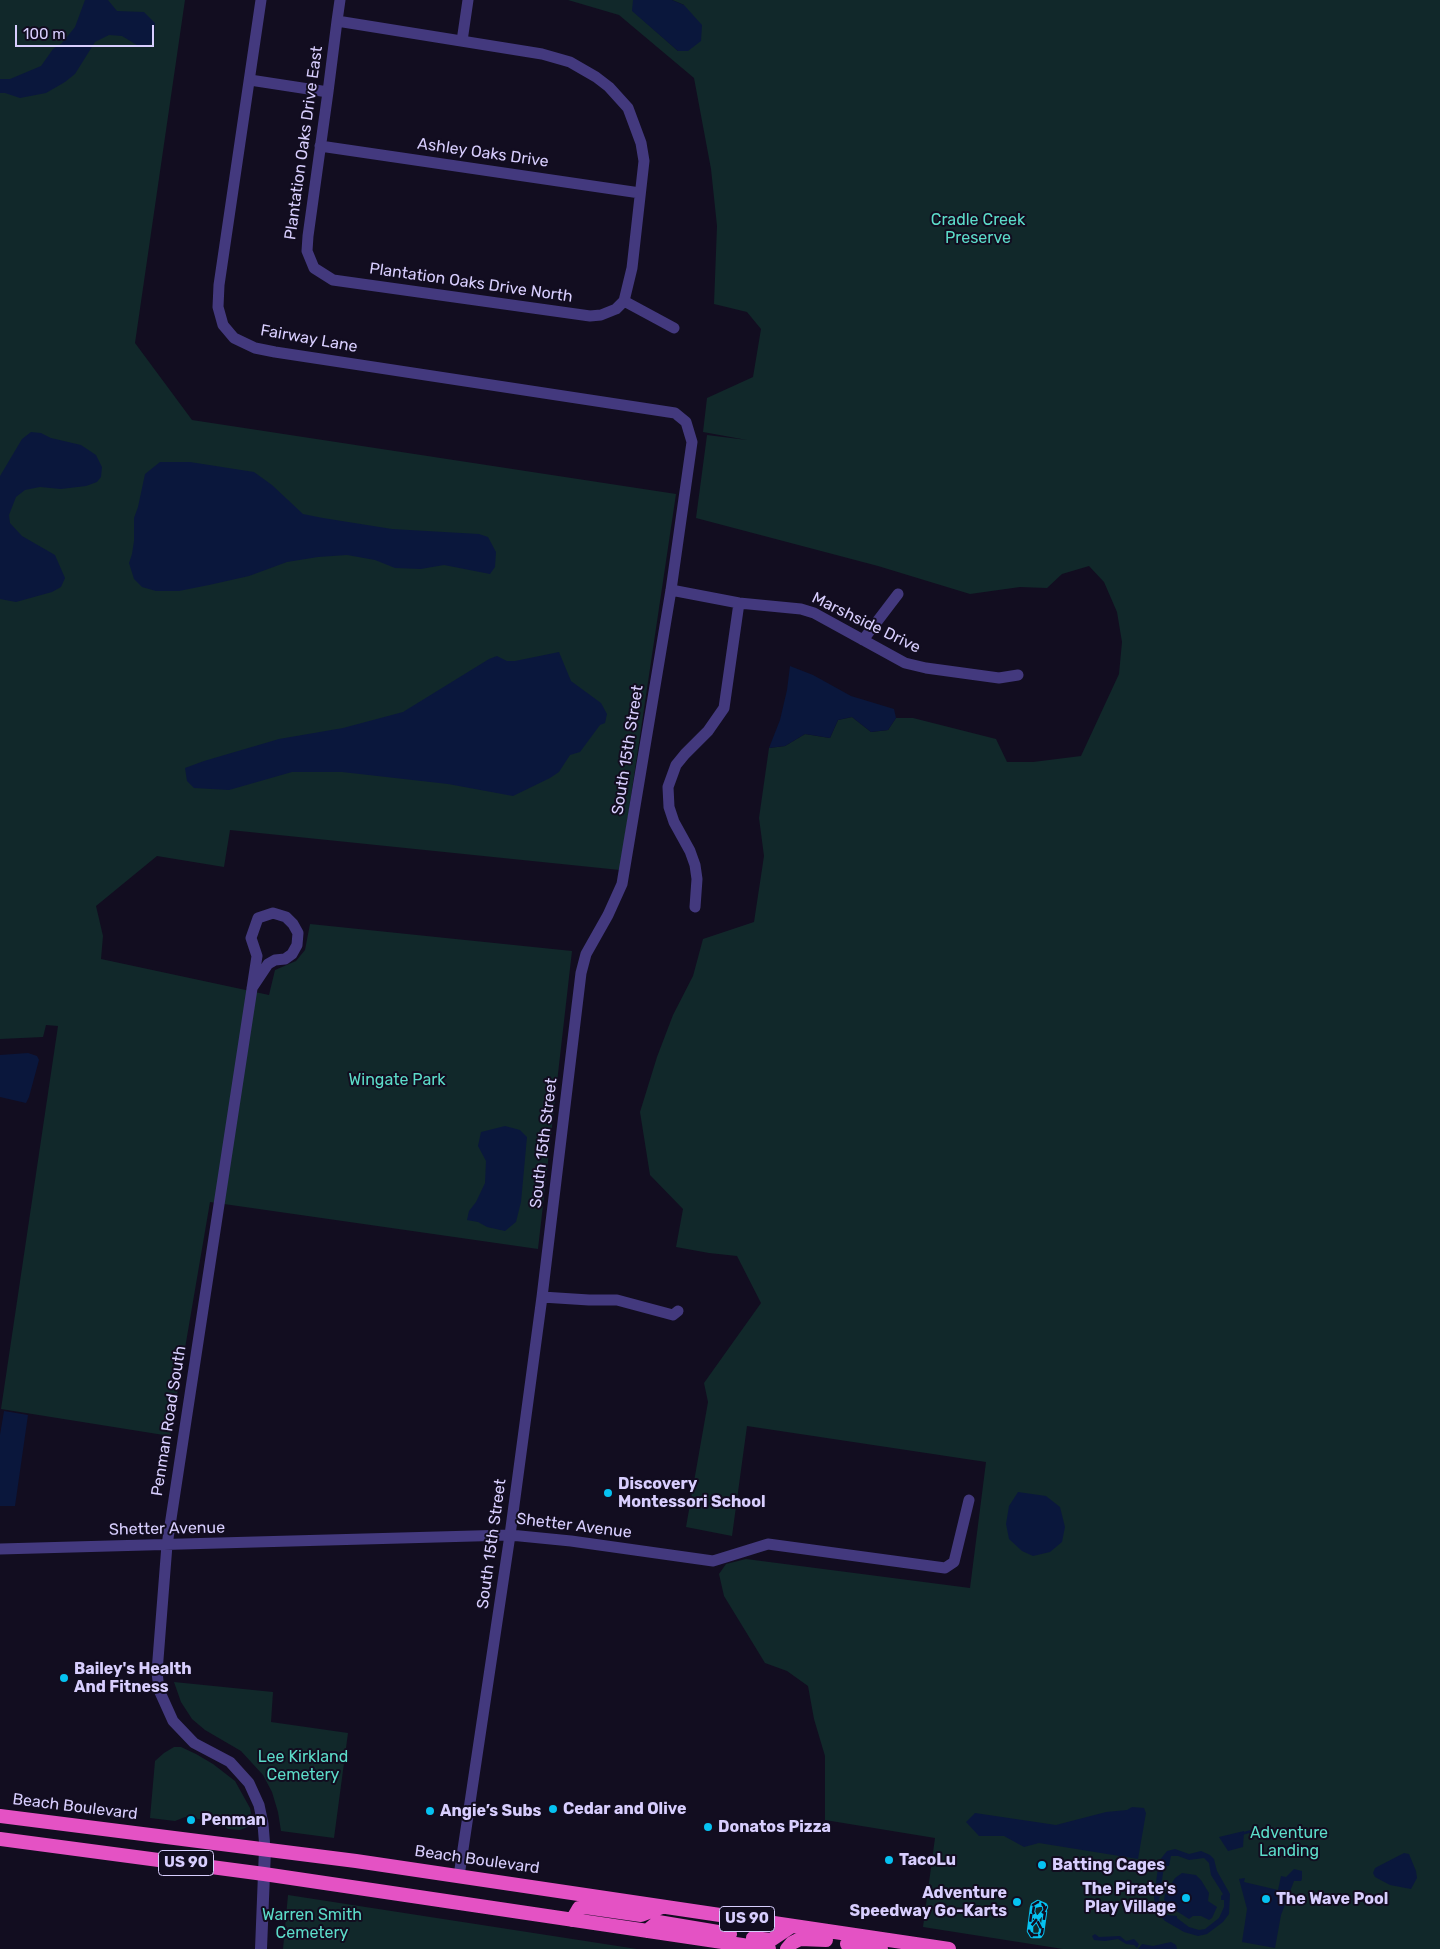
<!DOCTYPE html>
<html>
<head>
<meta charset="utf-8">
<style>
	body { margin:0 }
	#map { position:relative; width:1440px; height:1949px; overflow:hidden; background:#120d20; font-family:Rubik,sans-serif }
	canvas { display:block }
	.scale { position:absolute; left:15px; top:25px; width:139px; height:22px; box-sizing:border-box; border:2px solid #d8cefe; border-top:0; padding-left:6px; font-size:15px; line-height:18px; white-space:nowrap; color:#d8cefe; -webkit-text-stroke:4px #120d20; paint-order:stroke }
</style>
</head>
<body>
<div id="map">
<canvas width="1440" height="1949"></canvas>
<div class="scale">100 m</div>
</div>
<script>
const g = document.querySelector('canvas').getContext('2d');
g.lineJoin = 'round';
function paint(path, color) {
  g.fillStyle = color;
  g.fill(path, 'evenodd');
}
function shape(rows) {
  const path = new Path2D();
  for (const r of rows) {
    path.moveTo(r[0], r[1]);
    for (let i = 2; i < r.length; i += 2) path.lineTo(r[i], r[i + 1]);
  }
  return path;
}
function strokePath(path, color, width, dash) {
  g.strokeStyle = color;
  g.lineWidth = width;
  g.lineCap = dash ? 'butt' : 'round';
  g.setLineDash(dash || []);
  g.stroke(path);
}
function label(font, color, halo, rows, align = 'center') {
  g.font = font + ' Rubik,sans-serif';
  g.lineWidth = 4;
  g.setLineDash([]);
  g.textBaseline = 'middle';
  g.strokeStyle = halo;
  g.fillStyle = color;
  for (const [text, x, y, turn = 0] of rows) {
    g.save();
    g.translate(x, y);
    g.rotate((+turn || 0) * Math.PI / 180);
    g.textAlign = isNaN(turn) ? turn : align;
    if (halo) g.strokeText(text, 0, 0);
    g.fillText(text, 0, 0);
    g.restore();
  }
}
paint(shape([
	[0,0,185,0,135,343,192,420,676,494,620,870,230,830,224,867,157,856,96,906,103,936,101,959,269,995,275,970,296,961,305,950,310,924,572,951,538,1249,210,1202,170,1436,1,1409,58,1026,46,1025,43,1037,0,1039],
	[568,0,633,0,633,11,678,51,684,5,672,0,1440,0,1440,1949,1063,1949,923,1927,935,1838,825,1820,825,1756,814,1719,808,1686,787,1671,765,1663,724,1596,719,1574,726,1564,746,1559,970,1588,986,1462,747,1426,732,1536,686,1527,708,1402,704,1383,761,1303,737,1256,709,1253,676,1247,683,1209,650,1175,640,1112,657,1057,673,1015,693,976,703,939,754,922,764,856,759,818,769,748,785,746,805,734,830,738,838,720,852,717,871,732,888,730,896,718,913,718,996,739,1007,762,1033,762,1081,756,1119,674,1122,642,1117,612,1104,582,1089,566,1062,574,1047,588,1020,587,970,594,878,566,696,518,707,435,747,440,703,432,707,398,753,377,761,329,747,312,714,304,717,226,711,169,694,78,619,15],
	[174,1682,273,1692,271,1722,348,1733,334,1838,281,1831,278,1812,272,1792,263,1775,241,1751,205,1730,192,1719,181,1702],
	[174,1747,181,1747,196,1754,213,1764,235,1781,250,1808,252,1818,250,1826,240,1830,228,1829,219,1822,185,1817,175,1821,150,1818,155,1761,164,1753],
	[288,1895,637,1949,283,1949]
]), '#11282a');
paint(shape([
	[85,0,108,0,117,11,144,12,155,23,154,42,145,47,140,47,122,36,109,35,95,42,75,74,65,82,46,93,20,98,5,93,0,93,0,79,10,79,41,66,53,49,62,43,75,27],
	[633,0,672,0,684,5,702,25,701,41,688,51,678,51,632,11],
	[31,432,41,433,51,438,81,445,96,455,102,467,101,477,97,482,86,486,61,489,40,487,25,490,16,497,9,515,10,523,22,536,55,555,65,578,61,587,52,592,16,602,0,599,0,476,22,439],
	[160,462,190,462,254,472,272,485,303,514,323,518,392,529,479,534,488,537,496,552,495,567,490,574,444,565,421,569,395,568,375,560,347,555,318,557,287,562,249,576,209,585,179,591,156,591,142,587,134,579,129,563,132,554,134,541,134,518,138,507,145,474],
	[559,652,571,681,601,703,607,714,605,723,600,725,580,752,570,755,559,772,550,778,513,796,448,784,342,772,292,772,229,790,194,788,187,781,185,768,204,761,279,739,343,728,403,712,489,659,497,656,507,661,515,661],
	[790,666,813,675,851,696,894,709,896,718,888,730,871,732,852,717,838,720,830,738,805,734,785,746,769,748,780,720,787,690],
	[28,1053,37,1056,39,1060,29,1097,26,1103,0,1097,0,1055],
	[505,1126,520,1130,527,1137,521,1202,516,1222,505,1231,487,1227,478,1222,467,1220,469,1211,476,1202,485,1183,486,1161,478,1146,481,1132],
	[4,1411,28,1415,15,1506,0,1506,0,1435],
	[1018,1492,1046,1496,1060,1507,1065,1527,1062,1542,1050,1552,1033,1556,1022,1551,1009,1539,1006,1524,1009,1506],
	[1132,1807,1144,1808,1146,1813,1138,1859,1039,1843,1024,1847,1004,1836,979,1836,966,1822,975,1813,1056,1825,1106,1812,1127,1810],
	[1244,1831,1243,1847,1228,1851,1219,1837],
	[1175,1849,1189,1854,1201,1851,1210,1855,1214,1859,1217,1871,1230,1894,1229,1914,1223,1922,1207,1934,1198,1936,1184,1932,1165,1921,1156,1912,1154,1897,1159,1861,1167,1851],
	[1171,1856,1178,1856,1189,1860,1204,1858,1209,1863,1211,1875,1223,1894,1221,1896,1221,1900,1224,1900,1224,1907,1219,1918,1205,1929,1199,1930,1189,1927,1177,1918,1177,1916,1167,1915,1160,1906,1159,1901,1164,1866,1169,1866],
	[1404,1853,1409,1854,1416,1871,1417,1878,1411,1889,1390,1885,1375,1877,1373,1873,1375,1868],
	[1294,1869,1302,1871,1302,1879,1301,1881,1294,1881,1281,1915,1275,1948,1242,1942,1247,1909,1239,1879,1245,1878,1244,1882,1278,1890,1281,1876,1286,1877],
	[1182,1873,1196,1875,1201,1880,1209,1893,1208,1901,1217,1907,1212,1918,1209,1920,1201,1916,1193,1916,1189,1919,1167,1905,1164,1900,1165,1894,1175,1878],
	[1095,1934,1099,1937,1120,1936,1126,1941,1134,1939,1139,1944,1137,1948,1134,1945,1126,1944,1118,1939,1105,1941,1094,1940,1092,1936],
	[1171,1942,1176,1945,1177,1949,1138,1949,1142,1944,1153,1946]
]), '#0a173c');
strokePath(shape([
	[1274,1830,1269,1827,1266,1828,1262,1829,1261,1835,1267,1839,1276,1835],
	[1241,1834,1252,1831]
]), '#0a173c', 2.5);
strokePath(shape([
	[261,0,219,285,218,307,223,325,234,338,255,348,275,352,675,413,686,422,692,442,671,590,622,884,608,915,586,954,581,973,542,1297,510,1535,459,1876],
	[337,21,542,54,570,62,596,77,609,87,628,108,641,143,644,161,632,268,624,301,616,309,601,315,590,316,333,280,314,268,307,251,308,236,328,92,337,21,340,0],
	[462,41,468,0],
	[250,80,328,92],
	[320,146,640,193],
	[624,301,674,328],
	[671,590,739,603,801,609,814,613,905,663,926,668,999,678,1018,675],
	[863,640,898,594],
	[695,907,697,879,695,865,690,851,674,822,669,807,668,787,676,765,685,754,708,731,724,708,739,603],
	[252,988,268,964,275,960,285,959,292,954,297,945,298,933,293,924,286,917,273,913,258,918,251,938,257,956,167,1545,157,1672,159,1690,173,1721,194,1743,230,1762,249,1783,259,1805,263,1824,265,1849],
	[542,1297,589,1300,617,1300,673,1315,678,1311],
	[0,1549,510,1535,571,1541,713,1561,768,1544,945,1568,954,1562,969,1500]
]), '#43397e', 11);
strokePath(shape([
	[261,1949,265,1849]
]), '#43397e', 12);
strokePath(shape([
	[0,1816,356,1861,949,1949],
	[0,1839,264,1874,769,1949],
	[572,1920,579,1908,585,1907,641,1915,662,1907],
	[647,1931,658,1922,730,1934],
	[753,1938,771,1940,792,1926],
	[847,1944,881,1949],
	[787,1949,792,1943,800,1939,826,1940]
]), '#e452c4', 14);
const rail = shape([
	[1045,1912,1042,1933,1040,1936,1032,1936,1029,1931,1032,1908,1033,1905,1038,1902,1045,1905,1046,1907,1044,1911,1031,1926,1031,1933,1033,1935,1039,1935,1041,1932,1041,1928,1033,1912,1034,1906,1042,1904,1044,1906,1045,1912]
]);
strokePath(rail, '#06c2f1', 4.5);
strokePath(rail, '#120d20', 2.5, [8]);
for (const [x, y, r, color] of [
	[608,1493,5,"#06c2f1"],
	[64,1678,5,"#06c2f1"],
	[553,1809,5,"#06c2f1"],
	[430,1811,5,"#06c2f1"],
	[191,1820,5,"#06c2f1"],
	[708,1827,5,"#06c2f1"],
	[889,1860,5,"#06c2f1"],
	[1042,1865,5,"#06c2f1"],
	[1186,1898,5,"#06c2f1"],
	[1266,1899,5,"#06c2f1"],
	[1017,1902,5,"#06c2f1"]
]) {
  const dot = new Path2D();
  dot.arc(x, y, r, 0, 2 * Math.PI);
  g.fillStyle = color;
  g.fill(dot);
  strokePath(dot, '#120d20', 2);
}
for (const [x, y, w] of [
	[186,1863,55],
	[747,1919,55]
]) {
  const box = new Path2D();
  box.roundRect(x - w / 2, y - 12.5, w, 25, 4);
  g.fillStyle = '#120d20';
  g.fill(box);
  strokePath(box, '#d8cefe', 1);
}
label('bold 15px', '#d8cefe', null, [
	["US 90",186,1863],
	["US 90",747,1919]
]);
label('16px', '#d8cefe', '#120d20', [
	["Plantation Oaks Drive East",304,143,-82],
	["Ashley Oaks Drive",483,153,8],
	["Plantation Oaks Drive North",471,283,8],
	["Fairway Lane",309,339,10],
	["Marshside Drive",866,623,26],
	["South 15th Street",628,750,-81],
	["South 15th Street",544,1143,-83],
	["Penman Road South",169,1421,-81],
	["Shetter Avenue",574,1526,7],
	["Shetter Avenue",167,1529,-1],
	["South 15th Street",492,1544,-82],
	["Beach Boulevard",75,1807,7],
	["Beach Boulevard",477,1860,8]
]);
label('16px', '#5cdcc9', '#120d20', [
	["Cradle Creek",978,220],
	["Preserve",978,238],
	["Wingate Park",397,1080],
	["Lee Kirkland",303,1757],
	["Cemetery",303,1775],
	["Adventure",1289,1833],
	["Landing",1289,1851],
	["Warren Smith",312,1915],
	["Cemetery",312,1933]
]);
label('bold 16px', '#d8cefe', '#120d20', [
	["Discovery",618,1484],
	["Montessori School",618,1502],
	["Bailey's Health",74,1669],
	["And Fitness",74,1687],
	["Cedar and Olive",563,1809],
	["Angie’s Subs",440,1811],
	["Penman",201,1820],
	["Donatos Pizza",718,1827],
	["TacoLu",899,1860],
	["Batting Cages",1052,1865],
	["The Pirate's",1176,1889,"right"],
	["Play Village",1176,1907,"right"],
	["Adventure",1007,1893,"right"],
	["Speedway Go-Karts",1007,1911,"right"],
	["The Wave Pool",1276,1899]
], 'left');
</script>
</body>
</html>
